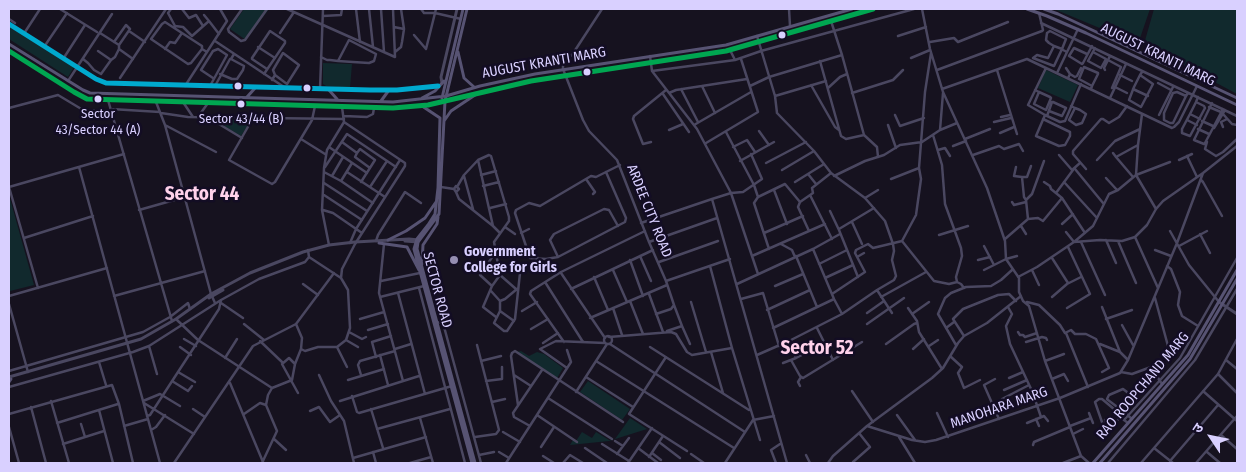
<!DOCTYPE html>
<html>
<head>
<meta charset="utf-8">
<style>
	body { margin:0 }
	#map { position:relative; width:1246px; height:472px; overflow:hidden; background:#16121f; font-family:"Fira Sans Condensed","Noto Sans Devanagari",sans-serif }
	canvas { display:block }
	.frame { position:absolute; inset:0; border:10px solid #d9d0ff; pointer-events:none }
	.north { position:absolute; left:1186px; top:412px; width:50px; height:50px; -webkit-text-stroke:4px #130d24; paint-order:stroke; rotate:304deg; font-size:14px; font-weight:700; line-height:20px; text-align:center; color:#d9d0ff }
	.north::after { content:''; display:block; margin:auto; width:18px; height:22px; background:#d9d0ff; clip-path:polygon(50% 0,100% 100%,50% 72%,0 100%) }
</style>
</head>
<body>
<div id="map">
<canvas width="1246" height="472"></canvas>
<div class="frame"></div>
<div class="north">उ</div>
</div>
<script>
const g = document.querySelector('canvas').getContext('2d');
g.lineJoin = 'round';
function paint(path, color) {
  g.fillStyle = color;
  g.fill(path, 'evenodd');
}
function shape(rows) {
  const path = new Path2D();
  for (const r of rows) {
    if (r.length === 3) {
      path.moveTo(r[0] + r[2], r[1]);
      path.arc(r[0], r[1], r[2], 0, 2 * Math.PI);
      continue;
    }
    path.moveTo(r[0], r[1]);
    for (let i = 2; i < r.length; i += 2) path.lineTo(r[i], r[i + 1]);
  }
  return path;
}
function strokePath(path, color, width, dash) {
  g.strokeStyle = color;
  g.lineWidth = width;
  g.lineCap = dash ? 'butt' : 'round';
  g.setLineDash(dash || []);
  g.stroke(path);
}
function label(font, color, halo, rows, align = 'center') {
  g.font = font + ' "Fira Sans Condensed",sans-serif';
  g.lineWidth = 5;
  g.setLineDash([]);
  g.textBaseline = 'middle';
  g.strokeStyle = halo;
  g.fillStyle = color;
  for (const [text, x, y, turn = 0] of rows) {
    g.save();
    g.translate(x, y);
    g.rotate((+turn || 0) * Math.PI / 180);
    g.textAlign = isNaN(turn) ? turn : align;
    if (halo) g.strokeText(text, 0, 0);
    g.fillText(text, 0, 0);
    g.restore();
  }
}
paint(shape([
	[244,9,269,9,246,40,230,29],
	[1054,9,1150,9,1138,44],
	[1154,9,1237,9,1237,94,1144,44],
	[9,26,74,67,68,77,9,39],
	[323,63,352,64,350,88,326,86,323,84],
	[1046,70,1078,85,1070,102,1038,88],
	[212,119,251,120,241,136],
	[9,195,34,285,10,291,9,288],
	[521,351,529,356,537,352,544,354,563,368,557,378,517,352],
	[588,381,630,409,622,420,580,392],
	[630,418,647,429,609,441,570,445,573,440,576,441,582,432,592,438,596,432,609,440,615,439]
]), '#11292d');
strokePath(shape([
	[60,9,97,32],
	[171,9,168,13,175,26,183,27,192,36,209,21,219,34],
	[182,9,189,18,196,15,203,26],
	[242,9,228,29,229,32,241,41,245,40,267,9],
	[287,9,395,57,393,9],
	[356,9,360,42],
	[369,9,373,47],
	[381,9,384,52],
	[421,9,424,13,435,13,461,19],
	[602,9,572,55,563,59,563,69,583,120,589,131,617,160,649,242,666,281,674,305,671,309,656,314],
	[789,9,790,26],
	[922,9,930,49,943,92,987,188,1005,241,1006,259,1019,278,1019,292,1023,301,1029,306,1045,361,1081,456,1089,463],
	[204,15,209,21],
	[323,16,341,15,342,9],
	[9,19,15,23],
	[831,21,842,55,864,135,877,147,878,157],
	[1041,23,1237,116],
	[9,24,96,79,106,83,370,90,397,90,438,86],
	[394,27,404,29],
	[129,31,145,42],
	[25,32,40,9],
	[100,33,119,45,119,49,133,59],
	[280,33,294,12],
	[414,35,426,49,436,9],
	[898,36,926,27],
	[215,41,284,87],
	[114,42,126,25,130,29,119,45],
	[930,42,954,38,958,42,1008,22],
	[46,44,67,13],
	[1054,46,1048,58,1037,55,1033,58,1054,66,1062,49,1066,39,1050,31,1047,33,1046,40,1049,43,1054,46,1062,49,1063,50,1067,52],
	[258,47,275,58],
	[165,49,170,42,175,43,182,33],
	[202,49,191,63,188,64,151,39,162,24,165,22,202,46,202,49,207,52],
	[730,50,735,60],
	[98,51,111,60],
	[395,52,401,47,402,42,404,29,401,9],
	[1093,52,1106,59,1101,68,1088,61,1095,48],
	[1087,54,1074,48,1069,56,1082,64,1083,63,1092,46],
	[65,56,85,25],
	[650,56,652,71,697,129,731,193,758,274],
	[321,57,327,60,330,60,338,61,353,62,369,63,374,61,376,54,349,40,338,61],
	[911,58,930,50],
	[83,59,88,63,94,70,101,74,111,60,115,57,119,49],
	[1108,60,1121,67,1112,88],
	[820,61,841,136,846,139,864,135],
	[1046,68,1028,105,1045,115,1060,122,1065,121,1081,84],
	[1066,68,1070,74],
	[937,70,1042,31,1043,30,1039,13],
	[997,70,1017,134],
	[1105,70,1104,68,1110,56],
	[652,71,735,60,761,51,914,9],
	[1057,73,1078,29],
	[220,74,232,79,237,79,243,70,244,66,231,59,234,54],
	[264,74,285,43,285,41,270,31,252,58,252,59,267,69],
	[1120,75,1132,81],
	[1140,75,1153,84,1141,107,1129,100,1134,87,1140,75,1142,72],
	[120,78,166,9],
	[1068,78,1070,74,1075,77,1077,76,1081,68],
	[272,80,275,75,273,70,283,53,299,65,287,84,275,75],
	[68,81,112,14],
	[1158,83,1171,90],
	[811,85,835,127,839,130],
	[185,86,227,21,220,9],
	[210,86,227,55,218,49,213,51,201,70,213,78],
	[215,86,230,59],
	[702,86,715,113],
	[750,86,769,77,842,55],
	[1115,87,1127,93],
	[828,88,840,77,847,74],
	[320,89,323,9],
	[681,89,698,122],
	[942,89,1027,59,1172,128,1174,127,1179,122,1197,86],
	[1091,89,1092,86,1098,74,1098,73,1084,67,1079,79,1092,86],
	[1133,89,1148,96],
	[1035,90,1039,92,1050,97,1051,98,1046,110,1034,104,1039,92],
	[669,93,676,90,747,79],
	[852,93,893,80,903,70],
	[663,94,689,132],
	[775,96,826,81],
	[1186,96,1177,92,1173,93,1164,113,1164,120,1170,123,1173,123,1186,96,1188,93],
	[1110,98,1126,64],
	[108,100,172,321],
	[156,102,165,125,211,294,215,303],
	[183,102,193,117],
	[1196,102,1204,106,1205,108,1190,136,1182,133,1182,129,1190,114,1196,102,1198,97],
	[1212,103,1194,140,1204,144,1205,143,1223,109],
	[1071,106,1075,108,1080,110,1086,114,1082,123,1076,125,1069,120,1075,108],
	[1209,107,1221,112],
	[9,108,58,95,83,110,111,111],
	[111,109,160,112],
	[161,113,188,117,344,119],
	[1142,114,1138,145,1136,175,1156,209],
	[1190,114,1200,119],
	[1223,114,1232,124,1237,125],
	[895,115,900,126,924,118],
	[1159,115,1173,87],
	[344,116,367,117,373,114,374,108],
	[1047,116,1052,102,1053,102,1066,108,1062,116,1049,111],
	[198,117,208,103],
	[1001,117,1010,115],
	[209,118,242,138],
	[253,118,229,160,272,184,275,182,312,120,315,106],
	[1043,119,1070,132,1070,136,1065,145,1059,146,1036,136,1045,115],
	[1187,120,1197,125],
	[1202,121,1213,126],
	[994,122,1011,118],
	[165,125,216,152],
	[694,125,751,92],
	[888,125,896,148],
	[1223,127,1221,122,1227,119],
	[1214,128,1225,110],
	[1198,129,1209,134],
	[669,130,683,124],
	[940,130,943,93],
	[759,131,769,145],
	[726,132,754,185,758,197,754,203,769,249],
	[1000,133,1014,127],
	[933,135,942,165,945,204,961,248,962,256,956,277,957,282,961,284,964,288],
	[301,139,325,154],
	[965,139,990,129],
	[342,142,357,153],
	[651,142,643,144,633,119,634,116,666,90],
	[1207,142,1205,149,1216,156,1223,152,1237,139],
	[706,143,758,112,741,59],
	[953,146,966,141],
	[329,147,367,173],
	[733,147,747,140,755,152],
	[938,150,945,148,950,156],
	[1113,153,1116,157],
	[973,155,999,146,1004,149,1019,144,1023,151],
	[1059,155,1072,170,1080,163],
	[1187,156,1197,177],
	[478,160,493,226],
	[1097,160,1115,141,1140,129],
	[1179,160,1192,154],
	[740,161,774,142],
	[766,163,806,142],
	[79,167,160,463],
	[325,167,347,134,396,167],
	[1016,167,1014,176,1022,177,1024,197,1026,200],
	[370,168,355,157,357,153,360,149,375,160],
	[1075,169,1103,203],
	[1086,169,1073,154,1073,151,1101,119,1103,119,1109,123,1119,117,1127,106],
	[782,170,814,151],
	[324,172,341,181,373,203],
	[347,172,385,197],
	[606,172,626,218,625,222,558,257,546,259,530,258,515,213,516,210,529,203,540,206,591,176,596,177,620,165],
	[808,174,816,184],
	[481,175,496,171],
	[332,176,343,157],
	[464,176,473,209],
	[834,176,865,161,884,155,900,145,922,142,940,130,957,123],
	[1022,177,1027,177,1031,166],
	[1133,177,1116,157,1138,145],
	[1106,178,1117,190],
	[586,179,595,192,593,194],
	[891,179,919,168],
	[1201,180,1203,182,1222,216],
	[341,181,352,163],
	[361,182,375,160],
	[795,182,824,164],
	[1044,182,1050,186,1051,189,1062,198,1085,233],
	[1064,182,1097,218],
	[324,183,367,211],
	[483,186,499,182],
	[9,187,124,154],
	[9,187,38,288],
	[370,187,387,161],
	[441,187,454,189,456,192,459,189,456,186,454,189],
	[457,187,464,175,478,160,489,155,491,156,509,217,509,221,494,242,499,270,500,275,516,289],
	[774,190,787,224],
	[456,192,459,199,493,226,500,233],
	[1056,193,1073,170],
	[324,195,362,220],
	[810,195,832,239],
	[758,197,785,184,800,202,798,207,809,231],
	[865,198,878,190],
	[712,199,787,463],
	[800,202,813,193,812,188,831,173],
	[1012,202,1014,205,1026,202],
	[490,208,506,204],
	[139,210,185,197],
	[323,210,333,213,362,233],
	[830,211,839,230,858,277],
	[1028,219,1038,218,1043,221,1062,198],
	[852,222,862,244],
	[641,223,712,199,731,193,743,192,762,179,751,154],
	[1062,224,1073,214],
	[1021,226,1026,234],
	[505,227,515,234],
	[839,229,874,208],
	[1170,231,1189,265,1219,302],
	[1066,232,1074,242,1093,226,1109,194,1118,190,1136,175,1170,162],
	[521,233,529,229],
	[764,233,803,216],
	[1200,234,1210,253],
	[939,235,968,226],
	[1135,237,1158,288],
	[24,238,93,216],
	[1005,239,1028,219,1026,200,1032,194,1044,161],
	[1106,240,1116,263],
	[376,241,378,235,405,192,421,203],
	[902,241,934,281,949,284,957,282],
	[1118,241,1136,283],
	[649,242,717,218],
	[1081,242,1105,295],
	[350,243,356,229,400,160],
	[384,244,379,293,403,381],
	[781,244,792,250,795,257],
	[329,245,322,210,324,168,327,150,344,122,342,107],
	[535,246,533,249,538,259],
	[984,246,994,265],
	[1179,246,1207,231],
	[813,249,834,299,842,314],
	[1155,250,1171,256],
	[640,256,651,281],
	[752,256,825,224],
	[796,256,817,307],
	[309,257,341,278],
	[558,257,550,240,554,234,604,209,609,210,618,226],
	[857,257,864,253],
	[1052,258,1068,283],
	[630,260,643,296],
	[978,260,990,257],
	[659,262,718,241],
	[488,263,499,270],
	[819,264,847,250],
	[710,266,732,348,760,440],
	[1167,266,1171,269,1180,292,1178,305,1182,316,1198,326],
	[613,270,627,302],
	[984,270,1006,259,1017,256],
	[1032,270,1039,285],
	[561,273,605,338],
	[594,277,608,310],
	[1018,277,1037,267,1074,242,1100,240,1122,241,1135,237,1147,225,1156,209,1163,201,1203,173,1237,146],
	[825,278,853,265],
	[381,281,420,273],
	[666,281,730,259],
	[545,282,583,342],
	[303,284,318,295],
	[737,284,813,249,840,234],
	[492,286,480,275,495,253],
	[775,286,803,274],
	[419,288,465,463],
	[571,289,653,250],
	[877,290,892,313],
	[491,291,500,301,500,311,494,323,504,331,507,331,515,319,521,264],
	[398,293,425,394],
	[649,294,663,332],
	[832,294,865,272,855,253,856,250,868,244,873,248,902,241,916,215,921,179,919,168,925,92,931,53],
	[9,296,107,268],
	[114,296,205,271],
	[380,297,424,286],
	[881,297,926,272],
	[1052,297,1067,284,1081,277],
	[1155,298,1168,346],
	[741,299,763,293,779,346],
	[500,301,505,299,517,289],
	[630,301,643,334],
	[691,302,706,352],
	[1027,302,1039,305,1060,325,1065,333,1071,330,1075,334,1086,334,1096,339,1109,368,1102,372],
	[221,303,243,318],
	[9,304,28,372],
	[674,305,682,326],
	[1008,307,1012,314,1006,326,1010,344,1032,391,1041,417],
	[1102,307,1120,352],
	[613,308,622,335],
	[908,308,917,321,919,332,942,369],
	[1067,308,1090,294,1068,247],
	[767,310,810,290],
	[500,311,514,321],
	[522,311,537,302],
	[867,313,884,301],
	[912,314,929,302],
	[496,317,483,307,492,286,500,275],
	[590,318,667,285],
	[360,319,384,312],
	[1106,319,1132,310],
	[177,320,198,340,272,388],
	[437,322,443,323,481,463],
	[244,324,264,340],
	[867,324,904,298],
	[1122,325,1133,345],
	[773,328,834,299],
	[817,328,833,360],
	[946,328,954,322],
	[531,329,548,319],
	[368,330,388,324],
	[667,331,682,326,690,344],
	[349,332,362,339,366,337],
	[1018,332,1020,335,1023,335,1025,337,1037,333],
	[1066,333,1088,387],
	[608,340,4],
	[964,336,953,319,963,309,998,295,1009,294,1016,301],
	[609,337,671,332,676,334,687,352,692,355,732,348],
	[184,339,196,346],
	[346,340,358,347],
	[260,341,282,362],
	[564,342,530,294,531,291,561,272,645,231],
	[1026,342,1042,337,1046,338,1047,340],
	[543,343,558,333],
	[610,344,745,432],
	[886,344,914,324,917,323],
	[1100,344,1120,352,1128,360],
	[956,345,938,314,945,298,951,293,966,287,991,286,1001,280,1012,270],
	[149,346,157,374],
	[929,346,938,340],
	[180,347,191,355],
	[337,347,347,367],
	[650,347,749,410],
	[301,349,305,351,318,347,337,347,346,340,350,328,348,290,341,278,342,269,355,244,405,166,405,163,344,122],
	[395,349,411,344],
	[913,349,924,339],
	[711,352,723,393],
	[380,355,388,385],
	[757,355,789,341,842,314,877,290,894,280,896,276,892,260,894,251,893,244,885,221,865,198,831,173,814,151,777,113,775,96,757,36],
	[950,356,962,367,958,373,964,388,980,380],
	[376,357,372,342,391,336],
	[666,357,629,414,687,451],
	[225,358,237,339],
	[796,358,824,344],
	[791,360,800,376,803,378,862,342],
	[1226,360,1237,369],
	[481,361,501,356],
	[596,361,734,448],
	[1045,361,1064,354],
	[99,362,106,385],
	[783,363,796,358,789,341],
	[295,364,289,358,282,364,298,393],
	[567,368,540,349,556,341,605,343],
	[9,371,143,332,170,317,188,303,190,309],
	[178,372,219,309,221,300],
	[1121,372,1132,374,1151,367,1162,384],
	[1218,374,1237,393],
	[319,375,331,401,344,421,354,463],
	[361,375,358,365,360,361,395,351],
	[514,375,531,386],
	[586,377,633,407],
	[1009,378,1023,372],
	[995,379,984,385,999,419],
	[1052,379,1064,374,1068,381],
	[348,380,384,369],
	[172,381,188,391,192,386],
	[486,381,502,379,502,367],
	[230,383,263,462],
	[800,386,798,382,801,377],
	[9,387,133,352,149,346,221,300,259,279,305,262,309,257,308,250],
	[1004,390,1027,380],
	[852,391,873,422],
	[1203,391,1237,421],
	[576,392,607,344],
	[352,396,357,412,359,413,452,386],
	[548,398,612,439],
	[1002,399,1029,385],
	[51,401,69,463],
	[143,401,160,394,180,406],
	[340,401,419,376],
	[492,402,505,399],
	[144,403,194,434],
	[518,405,511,356,512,353,515,351,623,422],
	[31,407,46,463],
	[193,409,205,417],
	[371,409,383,448],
	[99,410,113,463],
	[310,411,319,407,330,422,340,415],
	[1124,412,1135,398,1123,389,1109,395,1107,399,1108,400,1124,412,1132,419],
	[937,413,948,437],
	[1089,413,1093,423],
	[9,414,112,385,119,404,133,463],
	[244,414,260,403,266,405],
	[537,415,577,442],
	[897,415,915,440],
	[147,416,150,415,178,372,195,382],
	[1120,417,1121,415,1102,399,1099,399,1095,402,1103,425,1107,430,1110,429,1120,417,1128,423],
	[420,418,433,463],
	[1036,419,1039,426],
	[753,420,774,416],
	[1105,420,1106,423,1111,428],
	[1124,420,1180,358,1237,258],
	[57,423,118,404],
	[1027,423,1044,416,1048,421],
	[81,424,85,437],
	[124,426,148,419],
	[530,426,514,417,513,413,542,370],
	[867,426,912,440,925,442,936,440,1060,398,1120,373,1128,360,1177,243,1203,173],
	[1070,426,1091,418],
	[9,427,19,463],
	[377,429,450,409],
	[151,430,156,427,165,415],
	[503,432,520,442],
	[1073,434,1083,429],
	[1221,435,1237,449],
	[475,437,496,434,499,430,477,345],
	[899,437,915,463],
	[274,439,286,450],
	[615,441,623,446],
	[659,442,680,458],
	[63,444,104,431],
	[602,444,629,461],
	[1033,445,1034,442,1070,427],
	[541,447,554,427],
	[585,448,607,463],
	[638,448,658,463],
	[1154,448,1173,463],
	[373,452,376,463],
	[499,452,509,458],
	[1207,452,1220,463],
	[652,453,661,460],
	[617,454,629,438],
	[691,454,704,463],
	[479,455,494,452],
	[806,455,810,463],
	[543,456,554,463],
	[649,457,663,436],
	[353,458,426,437],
	[1170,461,1218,405],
	[853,462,870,447,859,433],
	[174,463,253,346,296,324,334,273],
	[262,463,277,431,266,405,268,395,272,388,292,380,295,364,301,349,302,338,296,324],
	[410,463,431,457],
	[506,463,571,362,567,350],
	[563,463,570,455,583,463],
	[628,463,652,428],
	[725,463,753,420],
	[776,463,771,450,780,444],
	[828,463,833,456,867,426,932,378,943,368,958,343,964,336,987,323,1021,296],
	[1063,463,1081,456],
	[1108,463,1195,360,1237,289],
	[1141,463,1218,374,1237,339],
	[1196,463,1237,416]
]), '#4a4760', 2.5);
strokePath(shape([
	[442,83,441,77,457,9],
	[405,241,418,242],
	[209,298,223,290],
	[1219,302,1237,314],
	[9,377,141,339,176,319,211,294,250,273,303,252,329,245,355,242,409,239,419,240]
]), '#4a4760', 3);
strokePath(shape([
	[467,9,445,101,439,214,418,242,417,249,475,463],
	[1027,9,1047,16,1086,33,1237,105],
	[1044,9,1058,14,1237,98],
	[9,44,83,90,90,93,393,102,446,96,480,86,535,74,726,45,852,9],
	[9,51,74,92,87,99,393,108,428,105,531,81,726,51,873,9],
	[458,52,464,78,474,87],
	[328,89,337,99],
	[247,97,256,87],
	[422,98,435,91,444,81],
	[442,98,463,9],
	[381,101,389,90],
	[422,106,440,118,438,188,435,214,428,225,417,239,414,249,472,463],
	[444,121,451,111,475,95],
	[388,240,406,231,425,218,436,202],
	[379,243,407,247,419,270],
	[422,264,423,245,437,224,438,217],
	[9,382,11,379],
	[1093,463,1188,355,1237,270],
	[1100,463,1190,359,1237,279]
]), '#575373', 3);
strokePath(shape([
	[9,51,74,92,87,99,393,108,428,105,531,81,726,51,873,9]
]), '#00a651', 5);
strokePath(shape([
	[9,24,96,79,106,83,370,90,397,90,438,86]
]), '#00a9ce', 5);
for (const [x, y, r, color] of [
	[782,35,4.5,"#d9d0ff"],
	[587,72,4.5,"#d9d0ff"],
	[238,86,4.5,"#d9d0ff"],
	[307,88,4.5,"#d9d0ff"],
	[98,99,4.5,"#d9d0ff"],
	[241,104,4.5,"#d9d0ff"],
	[454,260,5,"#958eb1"]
]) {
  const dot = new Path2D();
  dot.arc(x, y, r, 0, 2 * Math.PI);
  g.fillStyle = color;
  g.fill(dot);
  strokePath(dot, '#130d24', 2);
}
label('13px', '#d9d0ff', '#130d24', [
	["Sector",98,114],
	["43/Sector 44 (A)",98,130],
	["Sector 43/44 (B)",241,119]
]);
label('14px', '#d9d0ff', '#130d24', [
	["AUGUST KRANTI MARG",1158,55,26],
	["AUGUST KRANTI MARG",544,63,-10],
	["ARDEE CITY ROAD",649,211,68],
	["SECTOR ROAD",437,290,75],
	["RAO ROOPCHAND MARG",1143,386,-50],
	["MANOHARA MARG",999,408,-19]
]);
label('bold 14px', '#d9d0ff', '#130d24', [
	["Government",464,252],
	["College for Girls",464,268]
], 'left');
label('bold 19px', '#ffd2eb', '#130d24', [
	["Sector 44",202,195],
	["Sector 52",817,349]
]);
</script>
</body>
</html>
